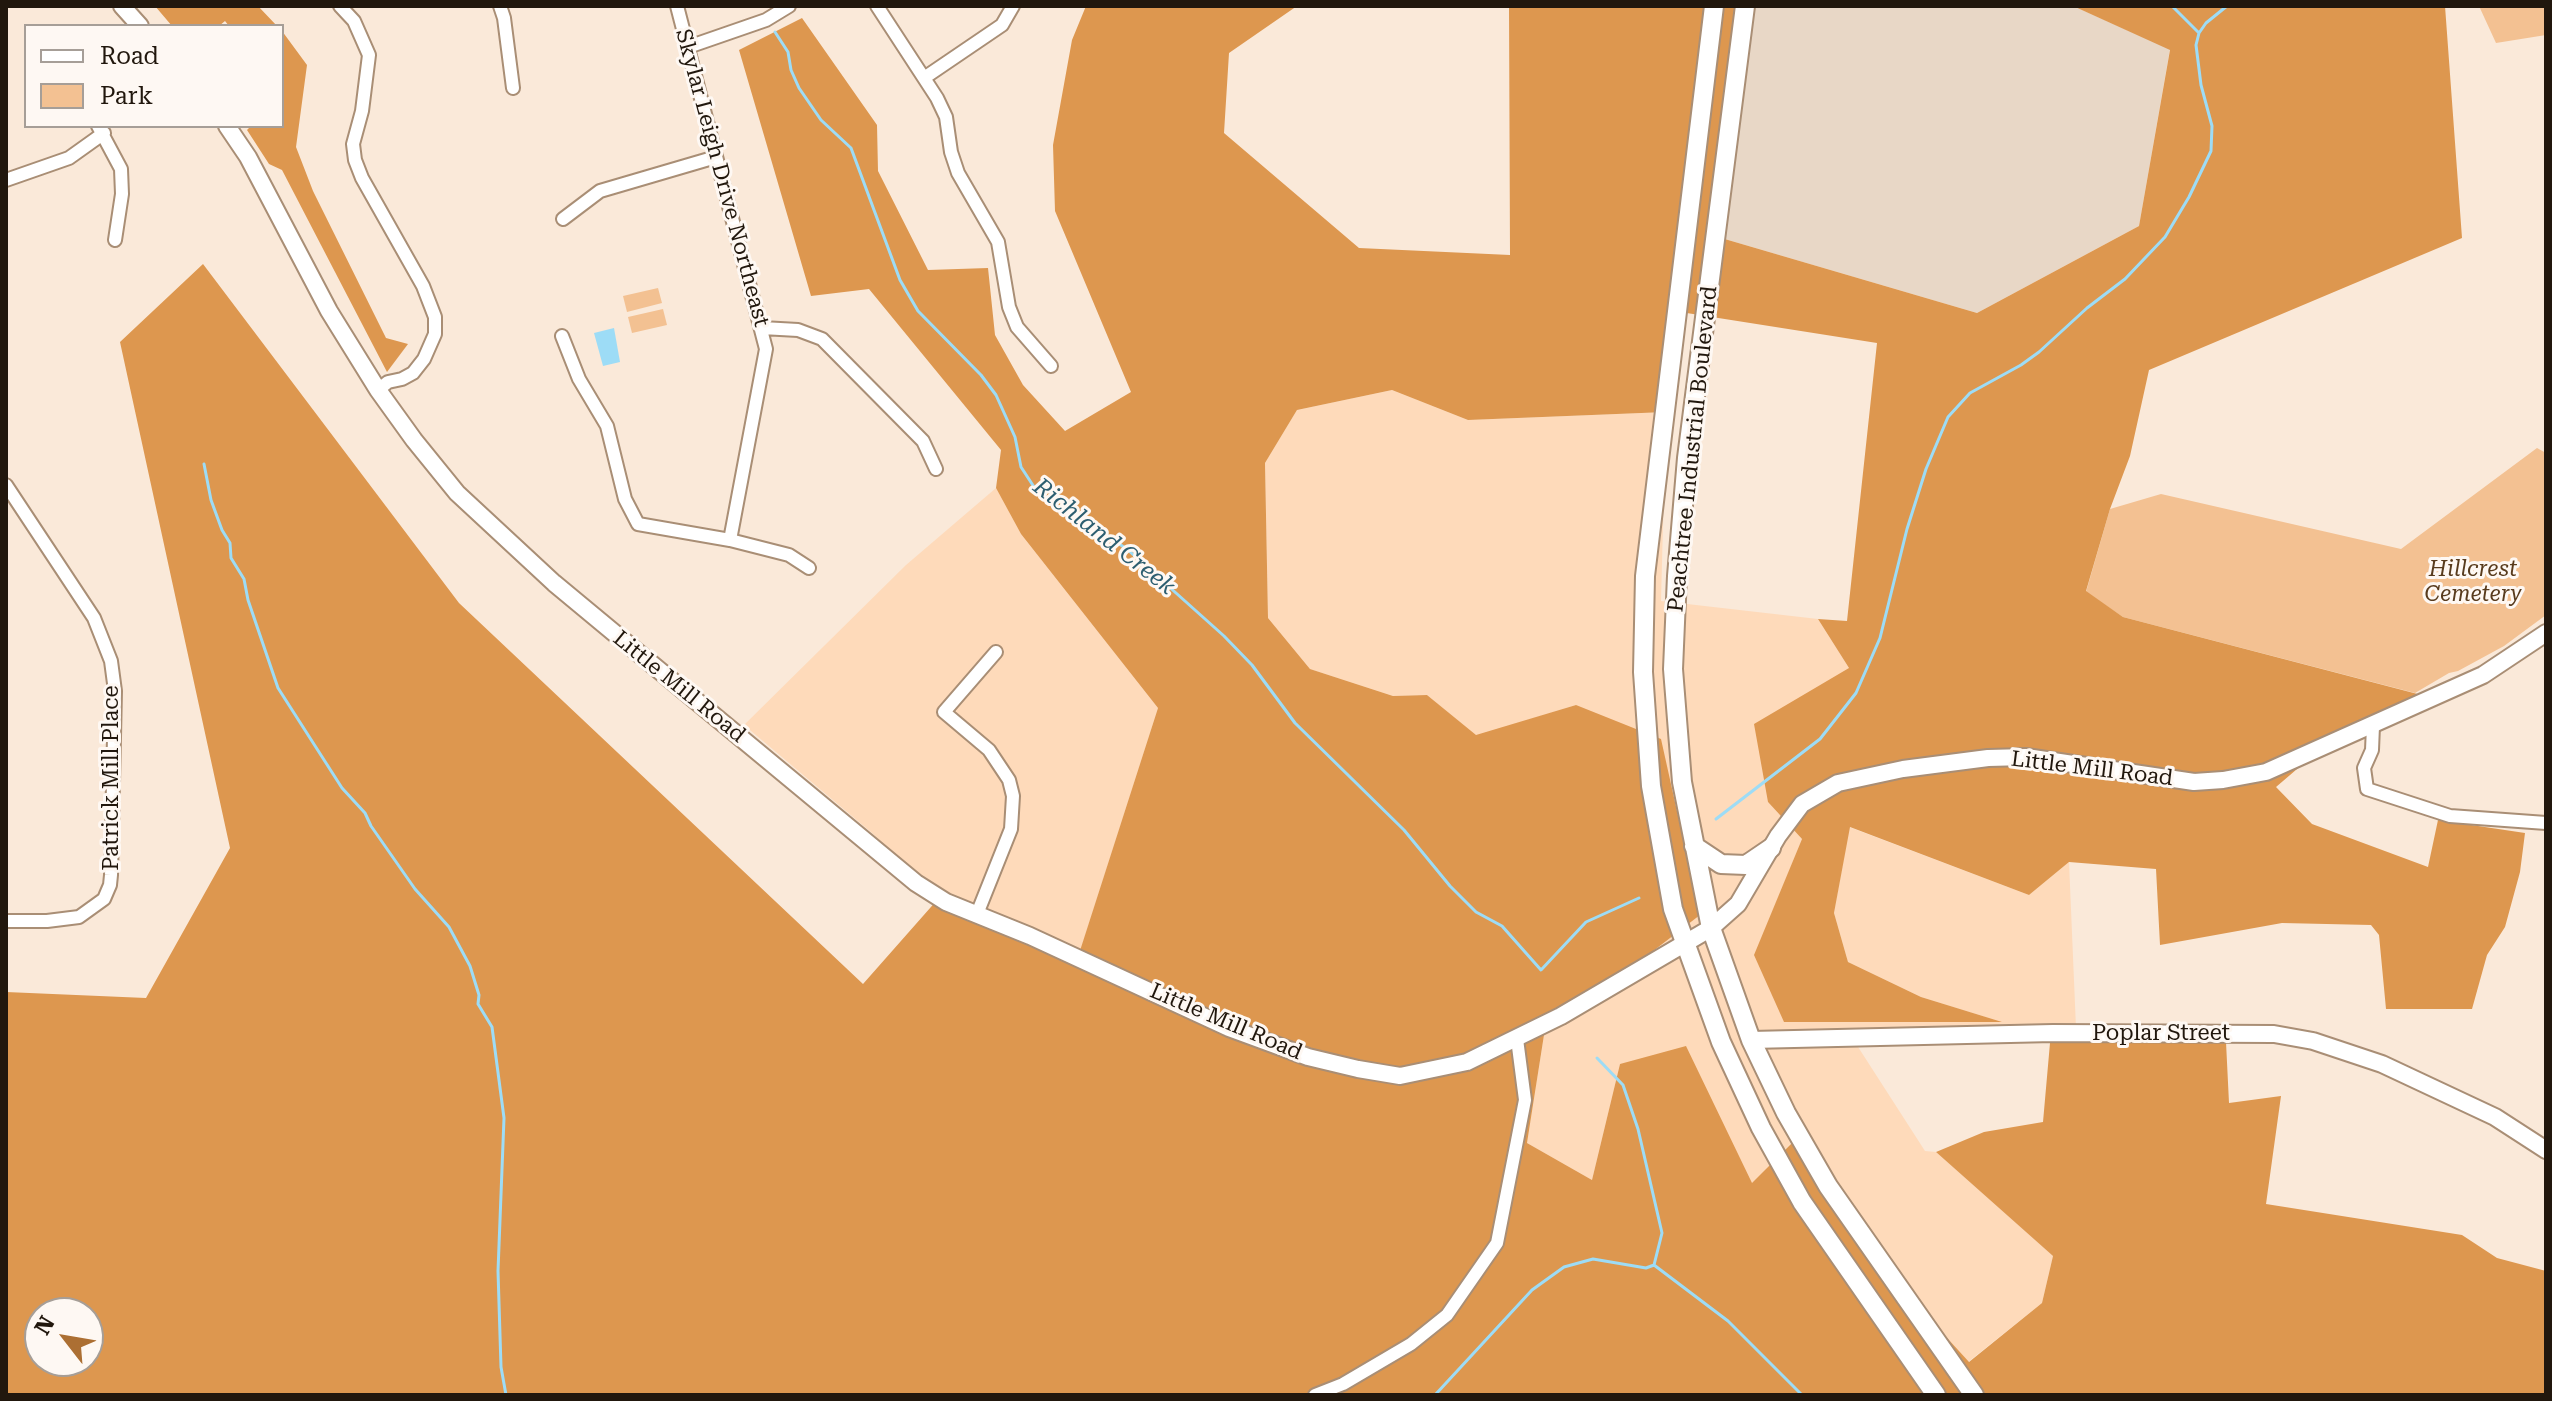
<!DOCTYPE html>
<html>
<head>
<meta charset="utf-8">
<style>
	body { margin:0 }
	#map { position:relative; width:2552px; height:1401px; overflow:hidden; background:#fae9d9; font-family:"Roboto Serif",serif }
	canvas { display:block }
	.frame { position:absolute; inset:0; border:8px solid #21170d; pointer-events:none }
	.legend { position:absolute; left:24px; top:24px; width:260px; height:104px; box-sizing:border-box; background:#fef8f3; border:2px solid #a69e97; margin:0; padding:10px 14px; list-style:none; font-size:24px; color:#21170d }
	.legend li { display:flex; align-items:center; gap:16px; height:40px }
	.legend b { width:40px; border:2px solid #a69e97 }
	.north { position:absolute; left:24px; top:1297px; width:80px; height:80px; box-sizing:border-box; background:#fef8f3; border:2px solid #a69e97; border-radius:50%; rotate:301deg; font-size:22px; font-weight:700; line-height:32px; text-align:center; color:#21170d }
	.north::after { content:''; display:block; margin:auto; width:28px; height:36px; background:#ac6f33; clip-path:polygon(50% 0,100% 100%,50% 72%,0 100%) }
</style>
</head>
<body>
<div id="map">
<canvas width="2552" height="1401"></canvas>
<div class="frame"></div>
<ul class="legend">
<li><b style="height:10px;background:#fff"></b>Road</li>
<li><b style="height:22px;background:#f3c192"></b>Park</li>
</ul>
<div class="north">N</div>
</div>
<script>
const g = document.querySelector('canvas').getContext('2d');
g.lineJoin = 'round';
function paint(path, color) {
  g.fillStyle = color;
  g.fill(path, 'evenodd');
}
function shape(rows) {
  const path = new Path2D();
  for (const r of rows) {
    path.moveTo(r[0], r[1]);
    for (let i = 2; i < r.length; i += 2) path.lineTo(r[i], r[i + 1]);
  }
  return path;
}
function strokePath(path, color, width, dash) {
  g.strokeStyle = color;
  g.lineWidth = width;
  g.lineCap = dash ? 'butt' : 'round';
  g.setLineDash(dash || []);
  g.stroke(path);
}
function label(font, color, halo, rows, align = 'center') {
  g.font = font + ' "Roboto Serif",serif';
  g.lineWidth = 6;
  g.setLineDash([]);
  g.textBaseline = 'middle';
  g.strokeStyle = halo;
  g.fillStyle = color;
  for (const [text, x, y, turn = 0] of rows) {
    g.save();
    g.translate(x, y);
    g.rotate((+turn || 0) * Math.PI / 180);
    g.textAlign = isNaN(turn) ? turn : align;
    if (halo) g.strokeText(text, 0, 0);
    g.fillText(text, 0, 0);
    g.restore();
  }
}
paint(shape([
	[1392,390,1468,420,1666,412,1661,601,1818,619,1849,668,1768,802,1802,839,1755,955,1998,1021,1921,997,1848,962,1834,913,1849,827,2029,895,2069,862,2076,1028,1851,1036,1925,1151,1936,1152,2053,1256,2042,1303,1968,1362,1917,1305,1794,1140,1752,1184,1620,1064,1592,1180,1527,1143,1544,1035,1700,915,1576,705,1476,736,1427,695,1393,696,1310,669,1268,618,1265,463,1297,410],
	[996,488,1021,534,1158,708,1077,961,938,899,872,833,744,725,906,565]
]), '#fedaba');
paint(shape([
	[1741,6,2073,6,2170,49,2139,226,1977,313,1711,235]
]), '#e8d7c6');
paint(shape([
	[2479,6,2546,6,2546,35,2496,43],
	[658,288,662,303,627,312,623,296],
	[663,309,667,325,632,333,628,317],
	[2537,448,2546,453,2546,615,2504,646,2458,671,2449,673,2415,693,2123,617,2086,592,2110,509,2161,494,2401,549]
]), '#f3c192');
paint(shape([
	[155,6,258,6,277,26,229,26,225,21,219,26,172,26],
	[1086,6,1297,6,1229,53,1224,133,1359,248,1510,255,1509,6,1741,6,1711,235,1977,313,2139,226,2170,50,2073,6,2445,6,2462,238,2149,370,2130,456,2110,509,2086,591,2123,617,2429,697,2338,734,2276,787,2312,824,2428,867,2438,820,2525,833,2520,872,2505,927,2487,955,2472,1009,2386,1009,2379,935,2371,925,2282,923,2160,945,2156,869,2069,862,2029,895,1850,827,1834,913,1848,962,1921,997,2002,1022,1784,1022,1754,955,1802,839,1768,802,1754,724,1849,668,1818,619,1847,621,1877,343,1674,311,1666,412,1468,420,1392,390,1297,410,1265,463,1268,618,1310,669,1393,696,1427,695,1476,735,1576,705,1661,739,1700,915,1544,1035,1527,1143,1592,1180,1620,1064,1686,1046,1752,1183,1795,1140,1917,1305,1969,1362,2042,1303,2053,1256,1936,1152,1984,1132,2043,1122,2050,1043,2226,1042,2229,1103,2281,1096,2266,1204,2462,1235,2497,1258,2546,1271,2546,1395,6,1395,6,992,146,998,230,848,120,342,203,264,459,603,863,984,938,899,1077,960,1158,708,1021,534,996,488,1001,450,869,289,811,296,739,50,802,18,877,125,878,171,928,270,988,268,995,335,1023,385,1065,431,1131,392,1055,211,1053,145,1072,40],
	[40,1313,88,1313,88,1361,40,1361],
	[282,31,307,65,296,147,313,191,386,338,408,344,387,372,282,170,269,164,247,130,251,126,282,126,282,96,284,94,282,91]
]), '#dd974f');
paint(shape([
	[614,328,620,362,603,366,594,333]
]), '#9ddcf6');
strokePath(shape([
	[2172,6,2199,33],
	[775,32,788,52,791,70,799,88,821,120,851,148,900,280,918,311,981,375,996,395,1015,437,1021,467,1036,490,1052,504,1089,523,1128,550,1224,636,1252,665,1295,723,1404,830,1450,886,1476,912,1502,926,1541,970,1586,922,1639,898],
	[204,464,211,500,222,530,230,543,231,558,244,579,248,600,278,688,342,788,365,813,371,826,415,889,449,927,470,966,479,995,478,1004,492,1027,504,1118,498,1271,501,1367,506,1395],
	[1716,819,1820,739,1856,693,1880,638,1907,529,1926,469,1948,417,1970,393,2021,365,2039,352,2087,308,2125,279,2165,237,2189,197,2211,151,2212,126,2201,85,2196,45,2199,33,2206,23,2227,6],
	[1597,1058,1623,1085,1638,1129,1662,1233,1654,1265],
	[1654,1265,1728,1321,1802,1395],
	[1435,1395,1532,1290,1564,1267,1593,1259,1646,1268,1654,1265]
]), '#9ddcf6', 3);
const street = shape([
	[340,6,354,21,369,55,362,111,353,144,355,160,362,178,423,286,435,317,435,334,424,359,413,373,402,379,388,382,378,390],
	[500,6,504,18,513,88],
	[677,6,766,349,730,540],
	[877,6,937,98,946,117,951,152,958,173,998,242,1009,307,1017,327,1051,366],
	[688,47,766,20,789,6],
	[924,78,1002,25,1013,6],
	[98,126,121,169,122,194,115,240],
	[6,180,69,158,104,133],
	[563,219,600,191,716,157],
	[762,328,798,330,822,339,923,441,936,469],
	[562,336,579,379,607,426,625,499,638,524,730,540,789,555,809,568],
	[6,485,94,618,111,661,115,691,111,875,110,885,104,899,79,917,47,921,6,921],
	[2373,726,2372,750,2364,768,2367,789,2450,816,2546,823],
	[977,914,1011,829,1013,796,1009,780,989,750,944,712,996,652],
	[1315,1395,1343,1384,1411,1344,1447,1315,1497,1243,1525,1100,1517,1039]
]);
const secondary = shape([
	[122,6,140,26],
	[227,126,248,157,329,311,378,390,414,440,457,493,554,583,648,661,916,883,946,902,1030,936,1229,1028,1308,1057,1358,1069,1400,1076,1467,1062,1561,1016,1711,928,1738,904,1778,836,1802,804,1838,783,1903,769,1988,758,2026,757,2194,782,2223,780,2266,772,2483,675,2546,633],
	[1751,1040,2053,1033,2274,1034,2313,1041,2382,1064,2495,1117,2546,1150]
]);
const primary = shape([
	[1714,6,1645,576,1643,672,1651,786,1673,909,1721,1042,1761,1128,1802,1202,1936,1395],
	[1745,6,1687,458,1677,576,1673,669,1682,782,1711,928,1751,1040,1786,1113,1828,1186,1974,1395],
	[1694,846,1721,864,1746,865,1771,848]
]);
strokePath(street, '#a98e75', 16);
strokePath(secondary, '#a98e75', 20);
strokePath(primary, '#a98e75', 22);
strokePath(street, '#fff', 12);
strokePath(secondary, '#fff', 16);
strokePath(primary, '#fff', 18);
label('22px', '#21170d', '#fef8f3', [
	["Skylar Leigh Drive Northeast",722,178,75],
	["Peachtree Industrial Boulevard",1693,449,-84],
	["Little Mill Road",679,687,39],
	["Little Mill Road",2092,769,7],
	["Patrick Mill Place",112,778,-90],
	["Little Mill Road",1226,1022,23],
	["Poplar Street",2161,1034]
]);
label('italic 22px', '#583b1d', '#fef8f3', [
	["Hillcrest",2473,570],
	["Cemetery",2473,595]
]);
label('italic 24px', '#2d5e70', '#fef8f3', [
	["Richland Creek",1104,537,38]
]);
</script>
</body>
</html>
